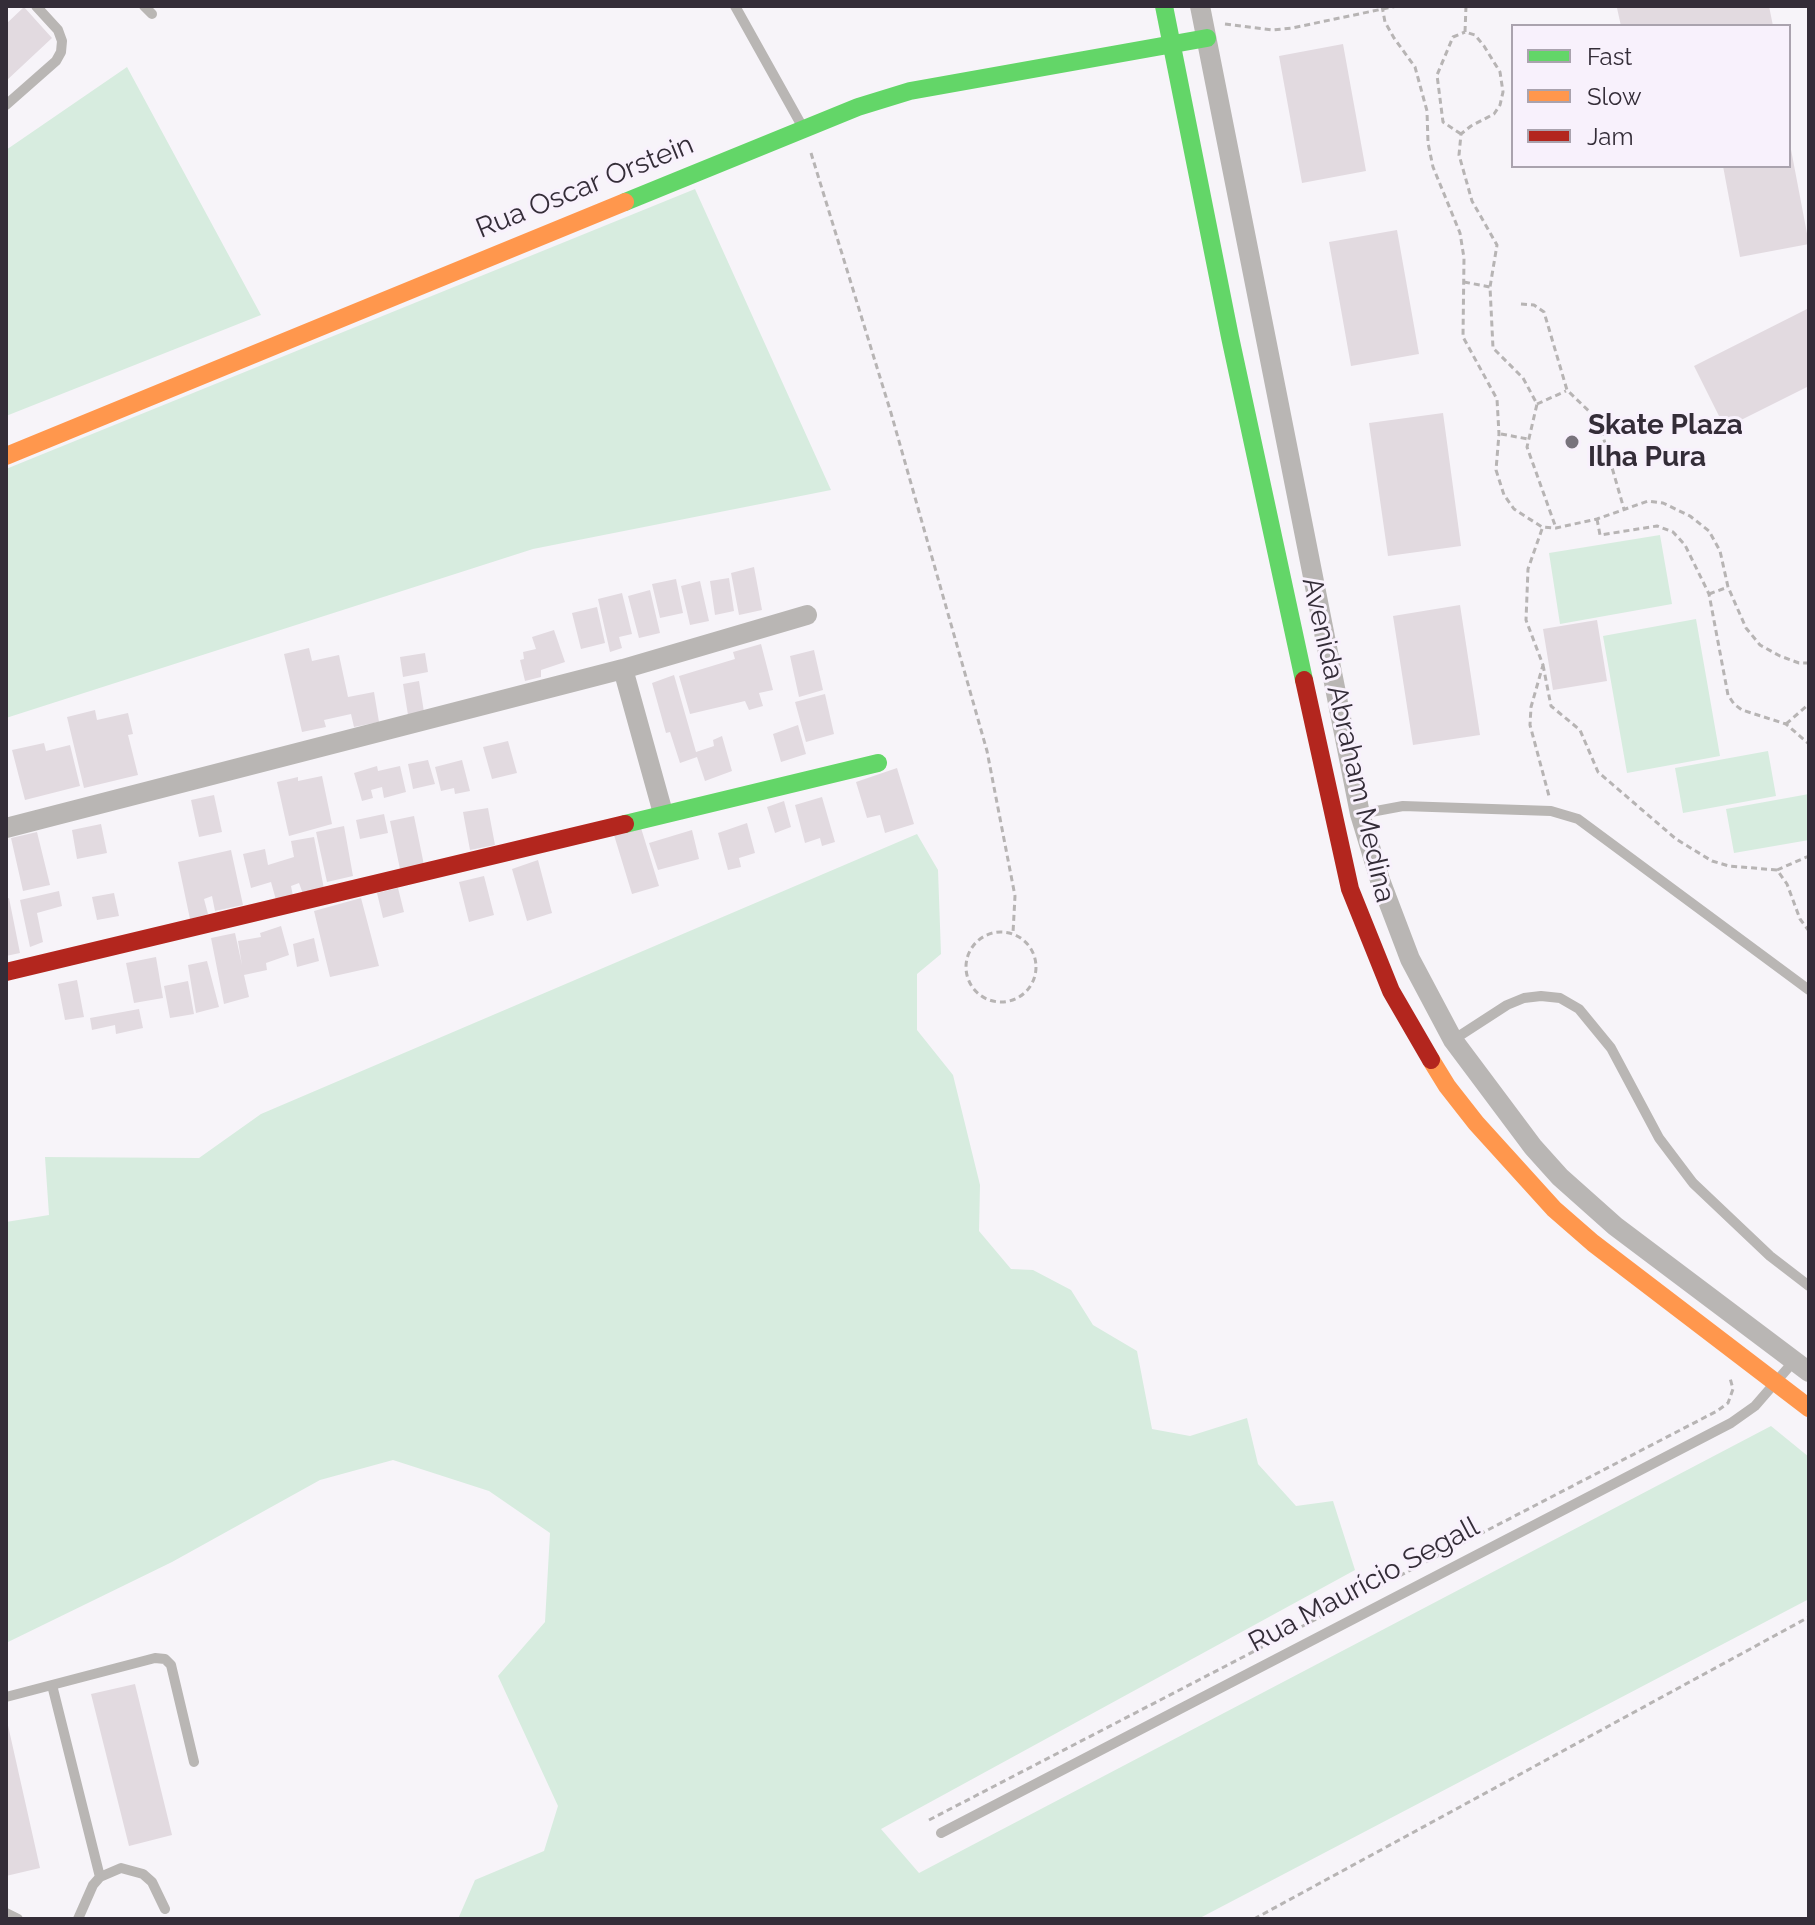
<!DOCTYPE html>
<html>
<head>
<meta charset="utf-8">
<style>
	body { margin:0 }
	#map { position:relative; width:1815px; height:1925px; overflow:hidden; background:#f7f4f9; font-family:Raleway,sans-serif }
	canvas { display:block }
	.frame { position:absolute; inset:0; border:8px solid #342d38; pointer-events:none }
	.legend { position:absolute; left:1511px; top:24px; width:280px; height:144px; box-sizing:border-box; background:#f8f1fc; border:2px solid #aaa3ae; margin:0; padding:10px 14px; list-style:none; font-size:24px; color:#342d38 }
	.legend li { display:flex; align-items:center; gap:16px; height:40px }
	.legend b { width:40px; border:2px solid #aaa3ae }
</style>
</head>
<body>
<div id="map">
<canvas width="1815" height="1925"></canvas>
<div class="frame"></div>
<ul class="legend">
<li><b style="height:10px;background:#63d668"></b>Fast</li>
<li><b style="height:10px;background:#ff974d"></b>Slow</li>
<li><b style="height:10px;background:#b3261e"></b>Jam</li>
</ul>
</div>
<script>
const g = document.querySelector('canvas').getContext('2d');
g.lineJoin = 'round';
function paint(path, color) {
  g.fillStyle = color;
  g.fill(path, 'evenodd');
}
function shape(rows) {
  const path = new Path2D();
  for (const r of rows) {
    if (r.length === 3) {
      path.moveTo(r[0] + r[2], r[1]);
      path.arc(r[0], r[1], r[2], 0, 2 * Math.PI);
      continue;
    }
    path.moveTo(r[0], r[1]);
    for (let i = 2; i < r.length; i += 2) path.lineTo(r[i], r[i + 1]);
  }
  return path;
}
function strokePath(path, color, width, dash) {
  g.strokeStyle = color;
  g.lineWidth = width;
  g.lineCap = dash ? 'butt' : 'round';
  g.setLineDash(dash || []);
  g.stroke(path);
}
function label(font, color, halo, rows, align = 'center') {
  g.font = font + ' Raleway,sans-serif';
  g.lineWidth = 6;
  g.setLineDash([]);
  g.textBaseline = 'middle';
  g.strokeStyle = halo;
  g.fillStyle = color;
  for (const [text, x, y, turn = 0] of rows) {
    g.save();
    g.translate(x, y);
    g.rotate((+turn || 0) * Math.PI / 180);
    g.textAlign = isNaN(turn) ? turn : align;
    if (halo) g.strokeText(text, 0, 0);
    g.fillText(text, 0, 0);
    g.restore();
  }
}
paint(shape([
	[127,67,261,315,6,416,6,150],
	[695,189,831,490,533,549,6,718,6,469],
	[1660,535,1672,604,1560,624,1549,553],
	[1696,619,1720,756,1627,773,1603,636],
	[1768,751,1776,796,1683,813,1675,768],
	[1809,794,1809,840,1734,853,1726,809],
	[917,834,938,870,941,954,917,974,917,1030,953,1075,980,1185,979,1231,1011,1269,1033,1270,1071,1290,1093,1325,1137,1351,1152,1429,1190,1436,1247,1418,1258,1464,1296,1506,1333,1501,1355,1570,881,1829,919,1873,1771,1426,1809,1457,1809,1599,1198,1919,458,1919,475,1880,544,1851,558,1806,498,1676,545,1622,550,1533,489,1491,393,1460,320,1480,172,1562,6,1643,6,1222,49,1215,45,1157,199,1158,261,1114]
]), '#d7ecdf');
paint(shape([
	[1625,6,1769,6,1773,26,1621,26,1617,8],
	[24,7,52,38,6,81,6,24],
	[1343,44,1366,171,1302,183,1279,56],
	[1789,139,1809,244,1740,257,1723,166,1789,166],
	[1397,230,1419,354,1351,366,1329,242],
	[1809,308,1809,386,1725,428,1694,366],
	[1443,413,1461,546,1388,556,1369,423],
	[754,567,762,610,739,615,731,573],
	[729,578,734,611,715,615,710,581],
	[676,579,683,613,660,618,652,584],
	[700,581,709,621,690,625,681,586],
	[650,590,660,633,639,638,628,596],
	[622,593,632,634,619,637,622,648,610,652,598,599],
	[1460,605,1480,735,1413,745,1393,616],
	[597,607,605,643,581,649,572,613],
	[1597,620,1607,681,1553,690,1543,629],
	[554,630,565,662,541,670,541,677,525,681,520,660,524,659,523,652,536,649,532,637],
	[761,644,773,690,759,693,763,706,749,710,745,701,690,714,679,676,735,659,733,652],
	[309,648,312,661,339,655,348,697,374,692,379,722,354,727,351,714,324,720,326,727,302,732,284,654],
	[814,650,823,690,799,697,790,656],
	[425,653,428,672,403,677,400,657],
	[674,675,696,752,714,746,713,740,722,736,732,771,705,781,697,757,680,763,670,732,666,733,652,683],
	[419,681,424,712,408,715,403,684],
	[825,694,834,734,806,742,795,702],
	[95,710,97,720,128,713,133,734,128,735,138,775,84,788,67,717],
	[798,725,806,754,781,762,773,734],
	[508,741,517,773,492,779,483,747],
	[44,743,46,751,70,745,80,786,25,800,12,750],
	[428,760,435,784,413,789,408,764],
	[462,760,470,791,455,794,454,788,441,791,435,767],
	[377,766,378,771,400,766,406,792,384,798,382,787,371,790,373,798,362,801,354,773],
	[897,768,914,824,885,833,880,815,867,818,856,782],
	[322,776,332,824,289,836,277,782,298,777,298,781],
	[214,795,222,832,199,837,191,800],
	[822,797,835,842,822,846,820,838,805,843,795,805],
	[784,801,791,827,775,833,767,807],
	[488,808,495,845,470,850,463,812],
	[384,814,388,833,360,839,356,820],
	[414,816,424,865,400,869,390,821],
	[747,823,755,853,739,858,741,867,728,870,718,833],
	[101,824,107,853,77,859,72,830],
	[344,826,353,876,327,882,316,832],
	[641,828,659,886,632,894,614,835],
	[692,830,699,859,658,870,649,843],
	[37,832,50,885,23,891,11,838],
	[314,837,324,889,303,894,299,883,291,886,293,896,276,900,271,882,251,888,243,854,265,849,268,865,294,857,291,841],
	[231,850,243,905,215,911,212,896,204,899,208,914,190,919,178,862],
	[538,860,552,913,527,921,512,869],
	[484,876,494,915,469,922,459,882],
	[398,888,404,912,383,918,377,893],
	[59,891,62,906,37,913,43,942,30,947,20,900],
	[114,893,119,916,97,920,92,897],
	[9,898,20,953,6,956,6,899],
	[361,898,379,966,330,977,314,911],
	[281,926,289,955,266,963,267,970,244,975,249,997,224,1004,211,938,235,933,242,965,238,941,261,937,260,933],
	[314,938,319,961,297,967,293,944],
	[156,957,163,998,134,1003,126,963],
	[207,961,219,1007,196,1013,188,965],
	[77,980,84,1017,65,1020,58,984],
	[188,981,194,1014,170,1018,164,986],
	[139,1009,143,1028,116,1034,115,1025,92,1030,90,1018],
	[135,1684,172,1835,129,1846,91,1694],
	[7,1721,40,1868,6,1876,6,1722]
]), '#e2dae0');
strokePath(shape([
	[1382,6,1385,22,1394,38,1415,67,1427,111,1428,143,1433,167,1460,233,1464,258,1463,337,1497,399,1499,434,1496,470,1504,495,1514,509,1542,527,1556,528,1597,519,1648,501,1663,503,1690,516,1709,531,1720,551,1728,587,1746,628,1760,645,1780,656,1799,663,1809,663],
	[1466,6,1465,32,1475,35,1484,46,1500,72,1503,92,1500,105,1494,114,1471,126,1461,134,1459,155,1472,201,1497,245,1490,287,1493,348,1523,378,1537,404,1527,447,1556,528],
	[1225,24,1272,30,1292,28,1397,6],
	[1461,134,1443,122,1437,75,1453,37,1465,32],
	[811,153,891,413,987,751,1015,896,1013,933],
	[1464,282,1490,287],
	[1521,304,1534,305,1544,312,1567,390,1595,417,1600,426,1624,509],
	[1537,404,1566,391],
	[1501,434,1528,439],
	[1597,519,1600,535,1657,526,1673,532,1685,545,1709,594,1728,695,1734,704,1742,710,1786,724,1809,744],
	[1542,529,1528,569,1526,620,1543,665,1531,707,1530,725,1549,796],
	[1709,594,1728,587],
	[1543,665,1551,706,1580,730,1598,772,1676,839,1712,861,1729,866,1777,870,1787,884,1800,919,1809,931],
	[1786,724,1809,704],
	[1777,870,1809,856],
	[1001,967,35],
	[929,1820,1717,1411,1728,1403,1733,1389,1730,1378],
	[1254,1919,1809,1617]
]), '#b7b4b4', 3, [6, 4]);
strokePath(shape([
	[144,6,152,14],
	[735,6,802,126],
	[6,105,56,61,61,52,62,41,58,30,36,6],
	[1360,814,1403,806,1551,811,1578,819,1809,990],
	[1453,1040,1507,1005,1524,998,1541,996,1560,998,1579,1009,1611,1048,1659,1138,1693,1183,1770,1256,1809,1286],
	[52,1685,100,1877],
	[6,1697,155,1658,165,1659,171,1665,194,1762],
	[941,1833,1731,1423,1755,1406,1794,1361],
	[6,1913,18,1919],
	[78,1919,93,1885,100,1877,121,1868,143,1874,152,1882,165,1909]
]), '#b9b6b4', 10);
strokePath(shape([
	[1200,6,1360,814,1380,880,1410,959,1453,1040,1533,1147,1560,1177,1615,1226,1809,1372],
	[623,669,663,813],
	[6,828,623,669,807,615]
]), '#b9b6b4', 20);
strokePath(shape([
	[1164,6,1230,337,1304,680],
	[625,202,858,107,910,91,1207,38],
	[625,824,878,763]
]), '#63d668', 18);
strokePath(shape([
	[6,456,625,202],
	[1431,1060,1447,1086,1476,1123,1554,1209,1593,1243,1809,1408]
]), '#ff974d', 18);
strokePath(shape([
	[1304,680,1350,889,1391,991,1431,1060],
	[6,972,625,824]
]), '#b3261e', 18);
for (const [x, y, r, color] of [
	[1572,442,8,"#78737c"]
]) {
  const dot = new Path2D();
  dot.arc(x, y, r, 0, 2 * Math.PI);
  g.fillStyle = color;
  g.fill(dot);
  strokePath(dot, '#f8f1fc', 3);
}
label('28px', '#342d38', '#f8f1fc', [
	["Rua Oscar Orstein",585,187,-22],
	["Avenida Abraham Medina",1348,740,77],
	["Rua Maurício Segall",1364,1585,-28]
]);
label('bold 28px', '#342d38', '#f8f1fc', [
	["Skate Plaza",1588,426],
	["Ilha Pura",1588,458]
], 'left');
</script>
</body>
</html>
